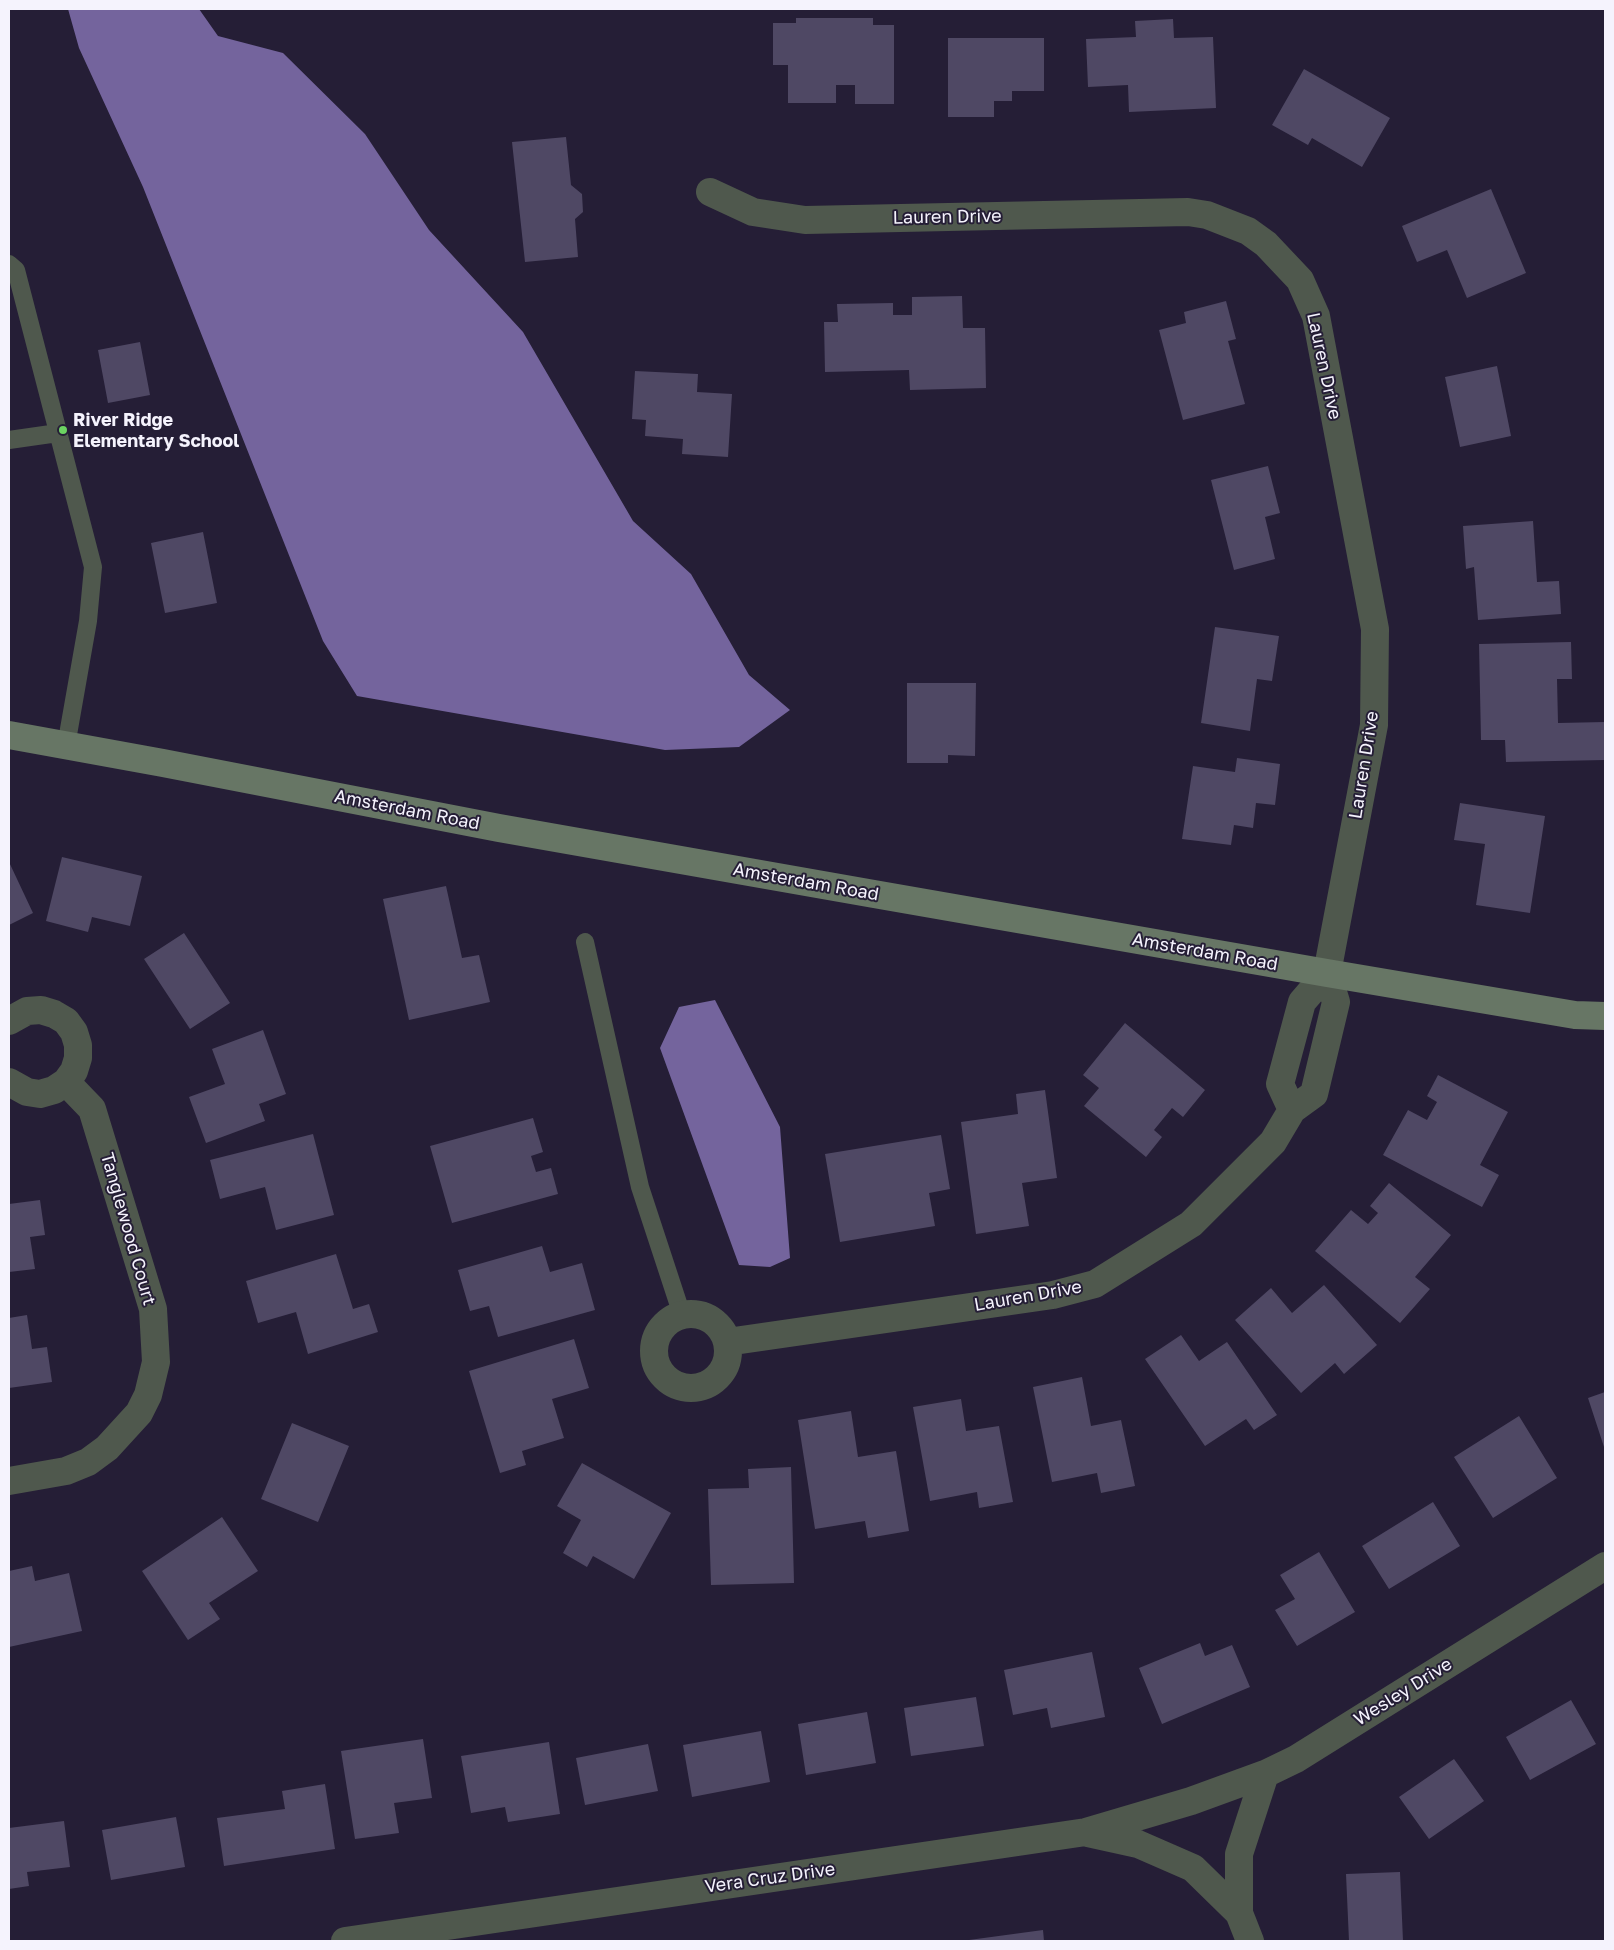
<!DOCTYPE html>
<html>
<head>
<meta charset="utf-8">
<style>
	body { margin:0 }
	#map { position:relative; width:1614px; height:1950px; overflow:hidden; background:#251e36; font-family:"Golos Text",sans-serif }
	canvas { display:block }
	.frame { position:absolute; inset:0; border:10px solid #f5f3fd; pointer-events:none }
</style>
</head>
<body>
<div id="map">
<canvas width="1614" height="1950"></canvas>
<div class="frame"></div>
</div>
<script>
const g = document.querySelector('canvas').getContext('2d');
g.lineJoin = 'round';
function paint(path, color) {
  g.fillStyle = color;
  g.fill(path, 'evenodd');
}
function shape(rows) {
  const path = new Path2D();
  for (const r of rows) {
    if (r.length === 3) {
      path.moveTo(r[0] + r[2], r[1]);
      path.arc(r[0], r[1], r[2], 0, 2 * Math.PI);
      continue;
    }
    path.moveTo(r[0], r[1]);
    for (let i = 2; i < r.length; i += 2) path.lineTo(r[i], r[i + 1]);
  }
  return path;
}
function strokePath(path, color, width, dash) {
  g.strokeStyle = color;
  g.lineWidth = width;
  g.lineCap = dash ? 'butt' : 'round';
  g.setLineDash(dash || []);
  g.stroke(path);
}
function label(font, color, halo, rows, align = 'center') {
  g.font = font + ' "Golos Text",sans-serif';
  g.lineWidth = 4;
  g.setLineDash([]);
  g.textBaseline = 'middle';
  g.strokeStyle = halo;
  g.fillStyle = color;
  for (const [text, x, y, turn = 0] of rows) {
    g.save();
    g.translate(x, y);
    g.rotate((+turn || 0) * Math.PI / 180);
    g.textAlign = isNaN(turn) ? turn : align;
    if (halo) g.strokeText(text, 0, 0);
    g.fillText(text, 0, 0);
    g.restore();
  }
}
paint(shape([
	[68,9,199,9,218,36,283,53,365,134,429,230,523,332,633,521,691,574,749,675,790,710,739,747,665,750,357,696,323,641,143,187,79,48],
	[715,1000,780,1127,790,1258,770,1267,739,1265,660,1048,679,1007]
]), '#74649d');
paint(shape([
	[796,18,873,18,873,25,894,25,894,104,855,104,855,85,836,85,836,103,788,103,788,65,773,65,773,23,796,23],
	[1173,19,1174,38,1213,37,1216,108,1129,112,1128,85,1088,87,1086,39,1136,37,1135,21],
	[948,38,1044,38,1044,91,1012,91,1012,101,994,101,994,117,948,117],
	[1304,69,1390,118,1362,167,1312,138,1308,145,1272,125],
	[566,137,571,185,582,194,583,212,575,219,578,257,525,262,512,142],
	[1491,189,1526,273,1467,298,1447,250,1417,262,1402,226],
	[962,296,963,328,985,328,986,388,910,390,909,370,825,372,824,322,838,322,837,304,893,303,893,315,912,315,912,297],
	[1226,301,1236,339,1228,341,1245,404,1183,420,1159,330,1186,323,1184,312],
	[140,342,150,395,108,403,98,350],
	[1497,366,1511,436,1460,447,1445,377],
	[635,371,698,374,697,392,732,394,728,457,682,454,683,439,645,436,646,420,632,419],
	[1268,466,1280,513,1265,517,1275,559,1234,570,1211,480],
	[1533,521,1537,582,1559,581,1561,614,1478,620,1474,567,1466,569,1463,526],
	[203,532,217,603,165,613,151,543],
	[1215,627,1279,636,1272,681,1257,679,1250,731,1201,723],
	[1571,642,1572,679,1557,679,1558,723,1605,722,1605,760,1506,762,1505,740,1481,740,1479,644],
	[907,683,976,683,975,756,948,755,948,763,907,763],
	[1237,758,1280,764,1275,805,1256,803,1253,828,1234,825,1231,845,1182,839,1193,766,1235,772],
	[1460,803,1545,816,1530,913,1476,905,1485,844,1454,840],
	[62,857,142,876,130,926,92,917,88,932,46,921],
	[9,862,33,913,9,925],
	[446,886,462,958,479,955,490,1002,409,1020,383,899],
	[184,933,230,1003,190,1029,144,959],
	[1125,1023,1205,1090,1183,1117,1172,1108,1154,1130,1162,1137,1146,1157,1084,1106,1099,1088,1083,1075],
	[263,1030,286,1094,259,1104,265,1121,206,1143,189,1097,225,1084,212,1049],
	[1438,1075,1508,1112,1480,1165,1499,1175,1482,1207,1383,1155,1408,1110,1427,1120,1437,1102,1427,1096],
	[1045,1090,1057,1178,1022,1183,1029,1226,976,1234,961,1122,1018,1114,1016,1094],
	[533,1118,543,1152,531,1156,536,1172,551,1168,558,1194,452,1223,430,1146],
	[313,1134,334,1215,276,1230,265,1187,220,1199,210,1160],
	[941,1135,950,1189,929,1193,935,1226,840,1242,825,1154],
	[1389,1183,1451,1235,1415,1277,1430,1289,1400,1323,1315,1251,1351,1210,1368,1224,1378,1213,1370,1206],
	[40,1200,45,1235,30,1237,35,1269,9,1272,9,1204],
	[542,1246,550,1272,582,1263,595,1310,498,1337,489,1306,470,1311,458,1270],
	[336,1254,353,1309,369,1304,378,1332,308,1354,296,1312,258,1323,246,1281],
	[1324,1285,1377,1345,1344,1374,1335,1363,1301,1393,1235,1320,1271,1288,1292,1313],
	[27,1315,32,1349,47,1347,52,1382,9,1388,9,1318],
	[1181,1335,1199,1361,1227,1342,1277,1415,1254,1430,1246,1419,1205,1446,1145,1359],
	[574,1339,589,1388,552,1399,564,1438,522,1451,526,1465,500,1473,469,1371],
	[1082,1377,1091,1426,1121,1420,1135,1486,1101,1493,1097,1473,1052,1482,1033,1387],
	[1605,1392,1605,1447,1604,1447,1588,1398],
	[961,1399,966,1431,999,1426,1013,1502,979,1508,977,1492,930,1501,913,1407],
	[851,1411,858,1457,896,1451,909,1531,868,1538,865,1521,815,1529,798,1420],
	[1519,1416,1557,1478,1493,1518,1454,1457],
	[292,1423,349,1446,318,1522,261,1499],
	[582,1463,671,1513,634,1579,593,1556,587,1567,563,1553,581,1520,557,1506],
	[791,1467,794,1583,711,1585,708,1489,749,1488,748,1469],
	[1433,1502,1460,1546,1389,1589,1362,1546],
	[222,1517,258,1571,209,1603,220,1619,188,1640,142,1571],
	[1319,1552,1355,1612,1297,1646,1275,1610,1295,1599,1280,1575],
	[32,1566,35,1581,69,1573,82,1631,9,1647,9,1571],
	[1200,1643,1205,1656,1232,1645,1250,1687,1162,1724,1139,1668],
	[1092,1652,1105,1717,1051,1728,1047,1708,1013,1715,1004,1670],
	[976,1697,984,1746,911,1756,904,1708],
	[1571,1700,1596,1744,1530,1780,1506,1737],
	[867,1712,876,1763,806,1775,798,1724],
	[761,1731,770,1782,692,1797,683,1745],
	[423,1739,432,1798,394,1803,399,1833,355,1839,341,1751],
	[549,1742,560,1814,508,1822,505,1807,471,1813,461,1756],
	[648,1744,658,1791,585,1805,576,1758],
	[1454,1759,1484,1801,1429,1839,1399,1797],
	[325,1784,335,1849,224,1866,217,1818,285,1809,282,1791],
	[176,1817,185,1867,111,1880,102,1830],
	[64,1821,70,1867,27,1872,29,1886,9,1889,9,1828],
	[1400,1872,1403,1941,1349,1941,1346,1874],
	[1043,1930,1044,1941,969,1941,969,1940]
]), '#4f4864');
strokePath(shape([
	[9,264,16,270,93,567,88,621,66,746],
	[9,440,58,433],
	[585,942,640,1187,682,1315]
]), '#4f584d', 18);
strokePath(shape([
	[710,192,753,212,805,220,1188,212,1207,215,1248,231,1266,244,1300,280,1316,316,1375,629,1374,725,1327,973,1336,1002,1314,1094,1292,1110,1273,1142,1191,1224,1095,1284,1053,1295,727,1342],
	[9,1021,27,1011,41,1010,54,1014,66,1021,74,1032,78,1045,78,1058,74,1071,66,1082,54,1090,40,1094,27,1092,9,1082],
	[1292,1110,1280,1084,1302,1002,1327,973],
	[691,1351,37],
	[9,1481,66,1471,88,1462,107,1448,139,1413,148,1395,156,1362,153,1309,92,1109,66,1082],
	[1088,1833,1138,1844,1193,1868,1239,1913],
	[345,1941,1086,1832,1191,1801,1265,1774,1296,1759,1605,1566],
	[1250,1941,1239,1913,1239,1854,1265,1774]
]), '#4f584d', 28);
strokePath(shape([
	[9,735,163,763,499,828,874,894,1327,973,1575,1015,1605,1016]
]), '#677665', 28);
for (const [x, y, r, color] of [
	[63,430,5,"#6cd362"]
]) {
  const dot = new Path2D();
  dot.arc(x, y, r, 0, 2 * Math.PI);
  g.fillStyle = color;
  g.fill(dot);
  strokePath(dot, '#251e36', 2);
}
label('18px', '#f5f3fd', '#251e36', [
	["Lauren Drive",947,217,-1],
	["Lauren Drive",1324,366,78],
	["Lauren Drive",1364,765,-81],
	["Amsterdam Road",407,810,11],
	["Amsterdam Road",806,882,10],
	["Amsterdam Road",1205,952,10],
	["Tanglewood Court",128,1229,74],
	["Lauren Drive",1028,1296,-10],
	["Wesley Drive",1403,1692,-32],
	["Vera Cruz Drive",770,1878,-8]
]);
label('bold 18px', '#f5f3fd', '#251e36', [
	["River Ridge",73,420],
	["Elementary School",73,441]
], 'left');
</script>
</body>
</html>
